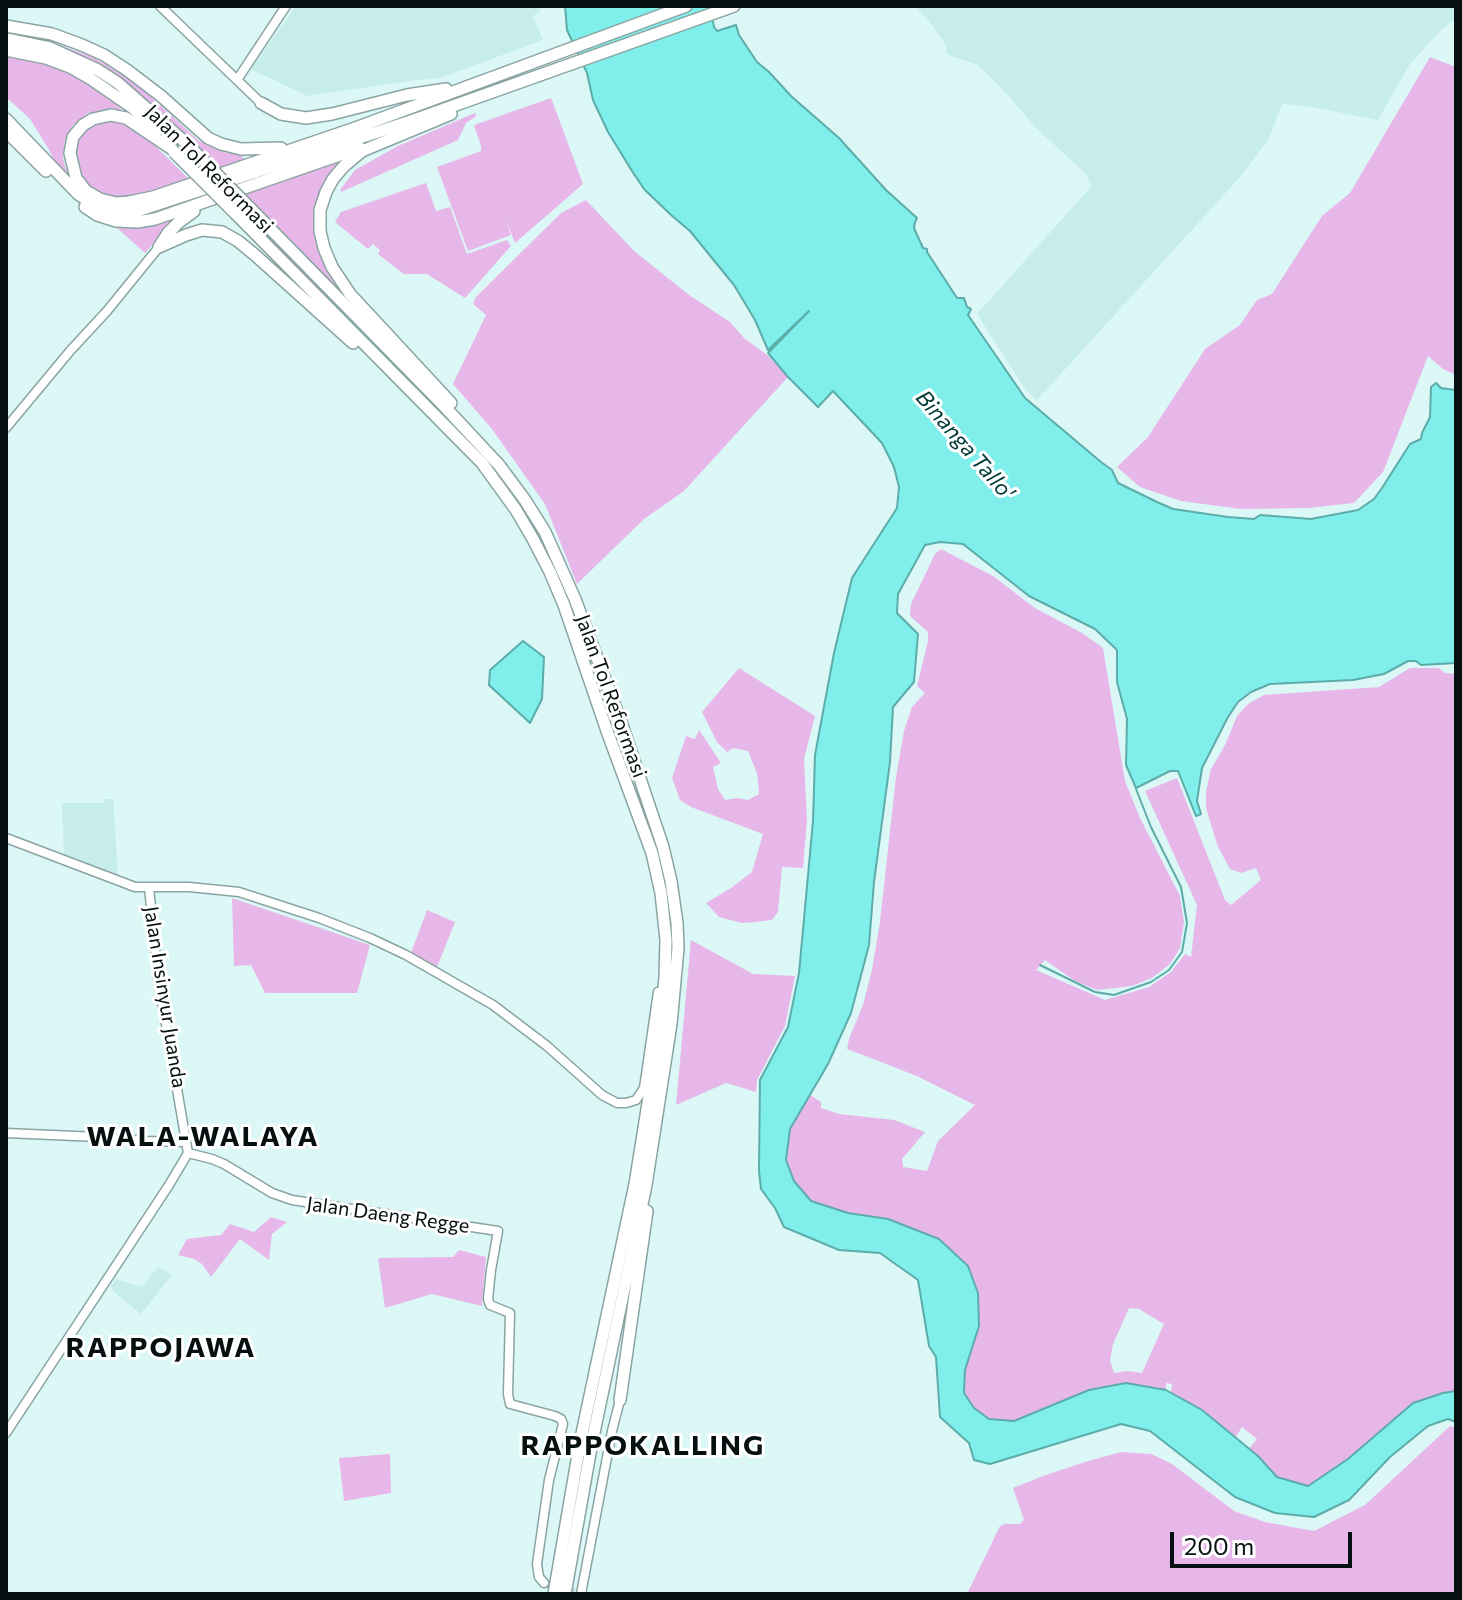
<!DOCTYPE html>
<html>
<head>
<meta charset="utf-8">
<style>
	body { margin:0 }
	#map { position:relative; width:1462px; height:1600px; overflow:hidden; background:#dbf7f6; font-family:Commissioner,sans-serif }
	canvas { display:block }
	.frame { position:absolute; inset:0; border:8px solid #071010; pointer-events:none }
	.scale { position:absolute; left:1170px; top:1532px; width:182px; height:36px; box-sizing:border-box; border:4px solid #071010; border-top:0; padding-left:10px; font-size:24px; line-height:28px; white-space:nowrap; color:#071010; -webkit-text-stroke:6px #fff; paint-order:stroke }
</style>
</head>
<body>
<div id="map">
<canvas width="1462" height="1600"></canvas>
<div class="frame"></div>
<div class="scale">200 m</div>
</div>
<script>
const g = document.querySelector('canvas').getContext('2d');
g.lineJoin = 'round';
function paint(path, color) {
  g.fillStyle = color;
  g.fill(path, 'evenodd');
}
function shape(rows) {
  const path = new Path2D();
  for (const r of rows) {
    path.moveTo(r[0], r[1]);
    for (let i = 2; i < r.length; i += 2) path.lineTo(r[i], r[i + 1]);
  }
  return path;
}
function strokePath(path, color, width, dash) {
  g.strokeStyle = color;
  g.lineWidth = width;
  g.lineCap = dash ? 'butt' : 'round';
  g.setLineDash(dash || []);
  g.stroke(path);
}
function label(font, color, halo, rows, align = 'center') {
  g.font = font + ' Commissioner,sans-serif';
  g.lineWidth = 6;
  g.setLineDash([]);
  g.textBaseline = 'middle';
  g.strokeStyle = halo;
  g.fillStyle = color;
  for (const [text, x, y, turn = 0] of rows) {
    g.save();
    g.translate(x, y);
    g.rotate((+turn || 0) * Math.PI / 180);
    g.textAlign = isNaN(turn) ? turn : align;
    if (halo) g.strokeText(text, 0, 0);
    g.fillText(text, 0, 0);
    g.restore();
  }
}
paint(shape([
	[296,6,540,6,540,12,533,16,543,40,440,78,416,80,307,96,251,69],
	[915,6,1456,6,1456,18,1440,31,1410,64,1378,120,1307,106,1282,104,1269,138,1241,176,1037,400,1025,389,977,314,1091,187,1086,174,1037,129,1005,92,978,65,946,54,946,45,928,20],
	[104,799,113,799,118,876,64,854,62,803,103,803],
	[158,1267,172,1275,141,1314,117,1295,111,1287,116,1279,142,1287]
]), '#c7edeb');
paint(shape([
	[6,33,43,39,93,57,136,83,199,141,226,153,242,153,244,161,219,171,149,103,118,79,6,36],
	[6,56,38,61,71,73,111,99,126,114,112,111,88,113,73,125,65,140,63,158,66,169,73,183,54,160,48,148,30,119,6,97],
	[1430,57,1456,67,1456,375,1443,369,1428,356,1383,472,1354,503,1308,508,1241,509,1181,501,1140,487,1117,467,1148,437,1205,349,1240,325,1257,300,1272,294,1322,216,1350,193],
	[551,98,583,184,515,243,504,215,511,235,468,251,437,167,481,151,481,146,474,125],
	[475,113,476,116,466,123,458,140,341,192,340,190,355,170,398,146],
	[120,119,140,131,190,180,131,200,101,197,83,183,73,148,88,124],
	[347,158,333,172,318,195,315,211,315,237,328,274,336,285,373,328,243,191],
	[426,183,436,211,450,207,467,254,507,240,511,246,465,298,427,274,404,274,378,254,380,250,373,244,368,249,335,222,341,212],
	[586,200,634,251,689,295,730,322,744,338,767,355,788,377,684,491,644,519,577,584,545,504,492,429,453,384,486,315,473,304,476,297,561,213],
	[175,219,145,253,116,227,144,227],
	[941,549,993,576,1035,608,1082,633,1103,648,1125,781,1140,818,1180,896,1184,922,1180,948,1170,964,1152,978,1132,986,1097,990,1075,981,1045,960,1036,970,1105,1000,1149,987,1171,972,1185,954,1191,957,1197,905,1145,791,1177,778,1225,900,1231,905,1261,880,1256,868,1241,873,1230,869,1218,847,1206,808,1206,792,1211,769,1225,745,1237,716,1248,704,1264,695,1379,687,1410,668,1439,668,1445,673,1456,674,1456,1391,1443,1393,1308,1486,1277,1477,1249,1449,1257,1439,1242,1427,1235,1438,1201,1410,1171,1393,1172,1384,1166,1383,1166,1390,1126,1383,1089,1390,1014,1421,989,1419,974,1408,964,1393,965,1370,979,1326,968,1266,939,1239,888,1219,848,1213,811,1201,794,1181,786,1161,790,1129,810,1095,821,1102,821,1108,839,1114,894,1120,925,1132,902,1159,903,1167,927,1171,938,1141,975,1105,917,1076,847,1049,849,1039,863,1005,872,970,880,922,896,777,904,731,912,707,925,693,917,686,928,641,928,632,910,616,911,604,935,554],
	[1129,1308,1139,1309,1164,1324,1142,1373,1127,1371,1114,1373,1110,1360,1113,1344],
	[739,668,815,716,804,759,807,820,803,868,782,867,778,912,772,920,756,922,742,923,719,917,706,903,731,888,752,872,763,834,691,807,680,800,672,778,686,736,695,739,699,730,721,763,713,767,718,789,725,800,738,798,748,800,759,794,757,773,748,751,733,748,727,752,717,742,702,712],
	[232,898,370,945,357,993,265,993,251,965,234,966],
	[427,910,455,922,437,967,411,953],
	[691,940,753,974,795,976,785,1026,757,1080,756,1092,726,1083,676,1105],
	[271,1217,287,1222,272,1234,269,1260,240,1239,211,1277,202,1264,194,1259,178,1255,187,1239,221,1235,230,1224,254,1232],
	[459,1250,486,1257,482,1306,432,1294,385,1308,378,1258,453,1257],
	[1450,1426,1456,1428,1456,1594,967,1594,1000,1526,1005,1524,1020,1524,1024,1520,1013,1488,1043,1476,1085,1462,1121,1452,1151,1454,1172,1464,1234,1511,1265,1522,1314,1531,1365,1505],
	[390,1454,391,1493,344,1501,339,1458]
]), '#e8b7e9');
const water = shape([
	[565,6,710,6,714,27,717,31,736,25,739,35,757,62,769,72,791,96,839,138,886,190,917,218,915,222,914,228,923,248,927,249,927,252,957,298,964,298,967,307,971,309,968,315,1025,398,1101,462,1112,470,1118,483,1157,502,1173,509,1228,517,1254,519,1260,515,1311,519,1358,510,1374,499,1382,488,1410,444,1421,439,1422,433,1430,417,1431,387,1436,383,1441,388,1456,390,1456,663,1421,665,1416,661,1408,661,1384,674,1353,680,1270,684,1251,692,1238,702,1228,717,1202,768,1197,801,1201,814,1196,816,1178,771,1170,771,1136,788,1126,765,1127,719,1117,682,1117,650,1095,629,1029,596,963,544,940,542,925,545,898,594,897,613,918,634,914,682,893,707,890,762,874,882,869,945,851,1013,828,1064,790,1129,786,1160,794,1181,811,1201,848,1213,888,1219,939,1239,968,1266,978,1293,979,1326,965,1370,964,1393,974,1408,989,1419,1014,1421,1089,1390,1126,1383,1166,1390,1202,1410,1258,1456,1277,1477,1308,1486,1348,1459,1413,1403,1443,1393,1456,1391,1456,1422,1448,1419,1428,1426,1390,1457,1349,1500,1314,1517,1275,1513,1235,1497,1150,1431,1121,1424,990,1464,974,1460,969,1443,940,1417,936,1357,929,1346,918,1280,880,1253,839,1250,784,1227,775,1208,761,1189,759,1171,760,1080,788,1027,799,973,813,821,815,755,834,653,852,578,897,508,899,487,894,467,882,443,833,391,818,407,788,377,768,353,809,311,768,350,755,320,734,285,690,231,671,215,644,189,632,171,608,132,593,100,587,73,567,30,565,6],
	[523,641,544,657,542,699,530,723,489,685,490,670,523,641]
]);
paint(water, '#80efeb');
strokePath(water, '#5caca9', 2);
strokePath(shape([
	[1040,965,1095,992,1114,995,1151,982,1169,970,1182,952,1187,923,1181,887,1151,827,1136,789]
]), '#5caca9', 2);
strokePath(shape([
	[544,1583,574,1592]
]), '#bbd4d4', 8, [8, 4]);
const secondary = shape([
	[160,6,261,103],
	[237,80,286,6],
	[6,428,70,351,107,311,159,247],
	[6,838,135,887,189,887,239,892,319,918,370,938,406,955,493,1005,547,1046,602,1095,617,1103,626,1103,636,1100,644,1088,658,992],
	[149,887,158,978,188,1153],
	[6,1133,98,1137,145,1141,186,1142],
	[188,1153,212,1159,224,1164,272,1193,292,1200,498,1231,491,1270,488,1299,490,1305,510,1313,508,1394,510,1404,555,1416,561,1419,563,1424,549,1480,537,1564,539,1577,544,1583],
	[6,1433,169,1185,188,1153],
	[581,1594,612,1431,620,1400]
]);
const highway = shape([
	[6,26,52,34,82,45,104,55,127,70,161,96,208,138,221,144,241,149,281,148],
	[6,39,50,48,98,70,118,83,187,144],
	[6,50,46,58,70,67,91,79,133,108,155,131],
	[261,103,281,114,306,118,332,114,407,95,446,89],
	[451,114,362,151,344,166,333,179,326,192,320,210,320,231,324,248,332,267,350,294,451,403],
	[6,119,78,194,88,201,108,210,137,211,411,121,734,6],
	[6,131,46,171],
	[172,149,126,118,111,115,93,119,83,125,73,137,70,153,76,178,86,191,100,199,116,203,129,202,153,197,358,127,686,6],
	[85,207,97,215,116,221,137,222,155,219,360,148],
	[249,207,444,406,499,465,525,500,545,532,575,599,622,725,663,847,671,881,677,923,678,948,671,1024,646,1185,592,1442,565,1594],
	[237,215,482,463,516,510,533,539,550,572,564,605,607,731,652,853,661,893,666,940,665,977,660,1028,635,1184,580,1443,554,1594],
	[159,247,186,235,202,230,222,232,238,241,255,255,353,343],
	[159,247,168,233,179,222,194,211],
	[620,1400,647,1211]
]);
strokePath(secondary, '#8aa4a3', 11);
strokePath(highway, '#8aa4a3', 14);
strokePath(secondary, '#fff', 8);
strokePath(highway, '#fff', 11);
const highwayBridge = shape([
	[187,144,249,207],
	[174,152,237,215]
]);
strokePath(highwayBridge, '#8aa4a3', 14, []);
strokePath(highwayBridge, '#fff', 11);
label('20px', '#071010', '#fff', [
	["Jalan Tol Reformasi",209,169,45],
	["Jalan Tol Reformasi",611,696,70],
	["Jalan Insinyur Juanda",165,997,81],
	["Jalan Daeng Regge",388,1215,8]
]);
label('italic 22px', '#003837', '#fff', [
	["Binanga Tallo'",965,445,49]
]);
g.letterSpacing = '2px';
label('bold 28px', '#071010', '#fff', [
	["WALA-WALAYA",203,1137],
	["RAPPOJAWA",161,1348],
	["RAPPOKALLING",643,1446]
]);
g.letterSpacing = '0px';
</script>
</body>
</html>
